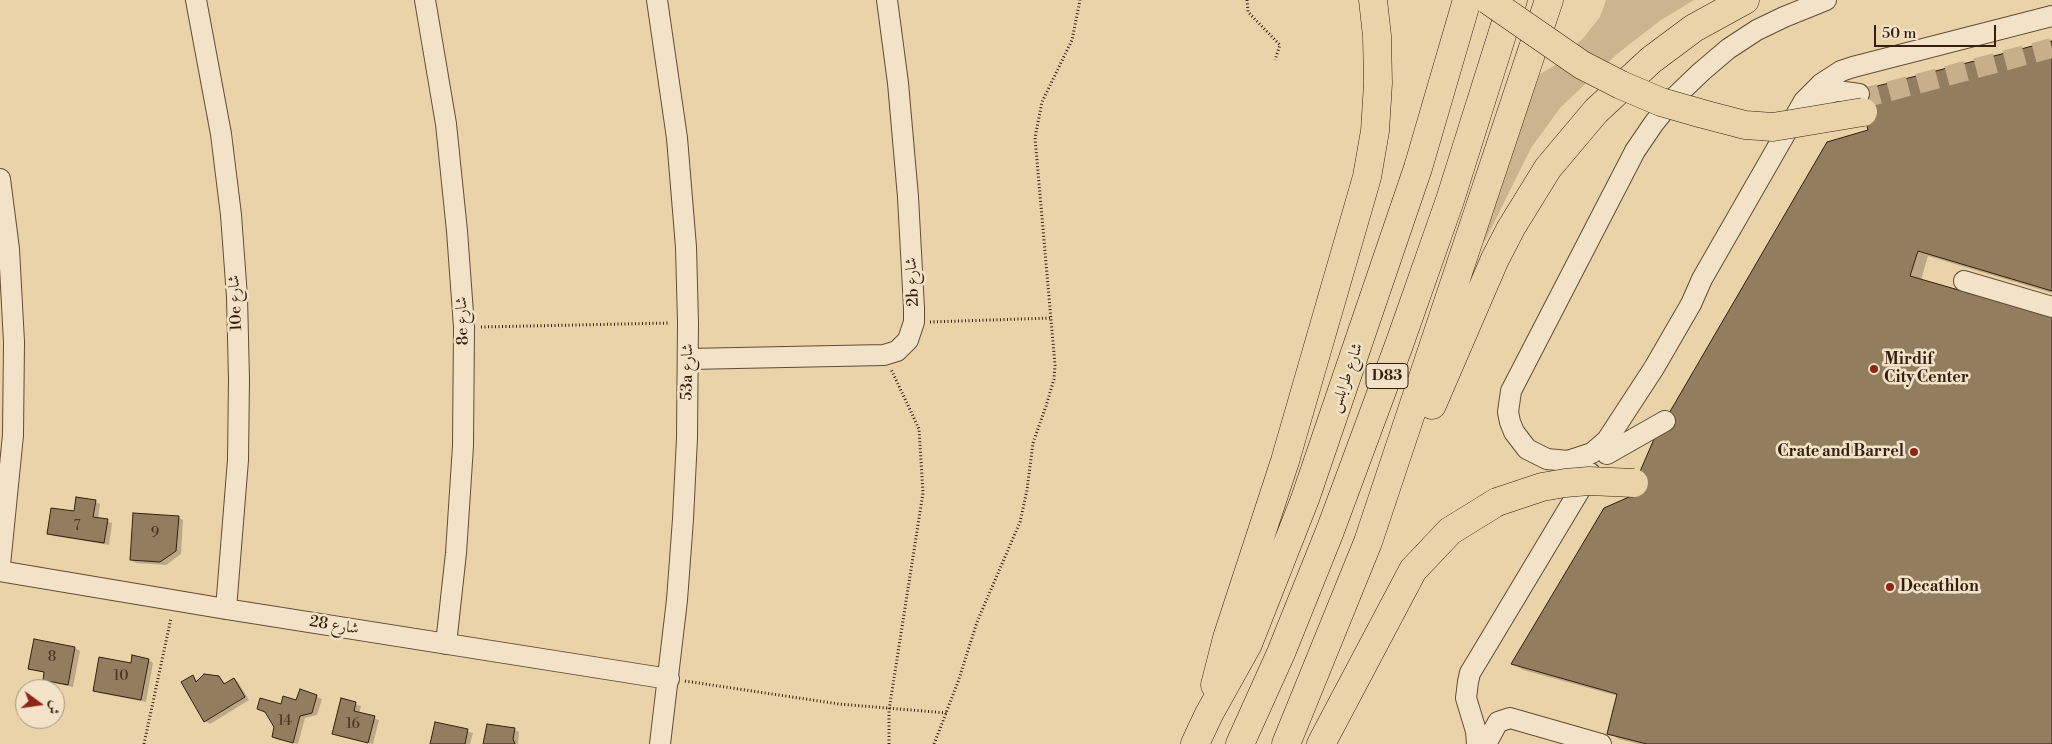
<!DOCTYPE html>
<html>
<head>
<meta charset="utf-8">
<style>
	body { margin:0 }
	#map { position:relative; width:2052px; height:744px; overflow:hidden; background:#ebd3a9; font-family:"Libre Bodoni",Amiri,serif }
	canvas { display:block }
	.north { position:absolute; left:15px; top:679px; width:50px; height:50px; box-sizing:border-box; background:#f2e2c7; border:1px solid #a6947d; border-radius:50%; rotate:104deg; font-size:14px; font-weight:700; line-height:20px; text-align:center; color:#341f0f }
	.north::after { content:''; display:block; margin:auto; width:18px; height:22px; background:#8f2418; clip-path:polygon(50% 0,100% 100%,50% 72%,0 100%) }
	.scale { position:absolute; left:1874px; top:25px; width:122px; height:22px; box-sizing:border-box; border:2px solid #341f0f; border-top:0; padding-left:6px; font-size:15px; line-height:18px; white-space:nowrap; color:#341f0f; -webkit-text-stroke:4px #f2e2c7; paint-order:stroke }
</style>
</head>
<body>
<div id="map">
<canvas width="2052" height="744"></canvas>
<div class="north">ش</div>
<div class="scale">50 m</div>
</div>
<script>
const g = document.querySelector('canvas').getContext('2d');
g.lineJoin = 'round';
function paint(path, color) {
  g.fillStyle = color;
  g.fill(path, 'evenodd');
}
function shape(rows) {
  const path = new Path2D();
  for (const r of rows) {
    path.moveTo(r[0], r[1]);
    for (let i = 2; i < r.length; i += 2) path.lineTo(r[i], r[i + 1]);
  }
  return path;
}
function strokePath(path, color, width, dash) {
  g.strokeStyle = color;
  g.lineWidth = width;
  g.lineCap = dash ? 'butt' : 'round';
  g.setLineDash(dash || []);
  g.stroke(path);
}
function label(font, color, halo, rows, align = 'center') {
  g.font = font + ' "Libre Bodoni",Amiri,serif';
  g.lineWidth = 5;
  g.setLineDash([]);
  g.textBaseline = 'middle';
  g.strokeStyle = halo;
  g.fillStyle = color;
  for (const [text, x, y, turn = 0] of rows) {
    g.save();
    g.translate(x, y);
    g.rotate((+turn || 0) * Math.PI / 180);
    g.textAlign = isNaN(turn) ? turn : align;
    if (halo) g.strokeText(text, 0, 0);
    g.fillText(text, 0, 0);
    g.restore();
  }
}
paint(shape([
	[1606,0,1694,0,1661,20,1617,54,1560,108,1531,148,1485,241,1476,239,1540,74,1559,63,1584,37,1600,17]
]), '#ccb48f');
paint(shape([
	[2052,42,2052,293,1928,256,1921,280,2052,318,2052,744,1638,744,1619,739,1609,733,1618,696,1523,670,1513,664,1630,498,1869,131],
	[96,502,100,504,98,519,112,523,109,545,54,536,49,534],
	[178,517,183,520,181,554,166,565,136,563,131,560],
	[75,648,80,651,73,687,49,682,44,679,45,673,29,668],
	[148,660,153,663,146,702,99,693,94,690,132,664],
	[193,676,198,681,219,677,226,684,234,679,238,682,249,700,210,724,205,721],
	[301,691,322,699,317,715,305,718,298,744,278,740,273,737,282,706,297,702],
	[341,699,361,706,359,714,379,720,373,744,338,736,333,733],
	[436,723,473,733,470,744,431,744],
	[515,730,519,732,518,744,485,744]
]), '#0003');
const building = shape([
	[2052,41,2052,291,1918,251,1910,276,2052,317,2052,744,1647,744,1607,734,1617,694,1511,664,1604,508,1629,497,1654,439,1827,142,1868,130,1858,91,2052,41],
	[76,497,96,500,93,517,108,519,104,543,47,534,51,508,74,511,76,497],
	[133,513,179,516,176,551,160,562,130,560,133,513],
	[34,639,75,647,68,685,43,680,44,672,28,669,34,639],
	[132,655,149,659,141,700,93,691,99,657,131,663,132,655],
	[204,674,219,676,224,684,234,678,245,697,204,722,181,682,193,675,196,682,204,674],
	[300,689,317,695,312,713,300,716,293,743,272,737,274,727,265,712,257,709,260,698,281,704,283,696,296,700,300,689],
	[341,698,356,702,354,711,375,716,368,743,332,734,341,698],
	[435,722,468,729,465,744,430,744,435,722],
	[487,724,515,728,513,739,515,744,483,744,487,724]
]);
paint(building, '#937d5f');
strokePath(building, '#341f0f', 1);
strokePath(shape([
	[1860,99,2052,48]
]), '#c6af8a', 20, [20, 10]);
const minor = shape([
	[196,0,221,134,231,215,237,297,239,379,238,460,226,609],
	[425,0,446,124,457,231,464,327,463,446,456,553,446,644],
	[657,0,677,138,686,247,688,323,687,438,683,519,677,600,660,744],
	[1826,0,1784,17,1757,30,1728,49,1701,72,1676,96,1654,123,1635,151,1511,391,1508,412,1510,422,1514,432,1527,449,1547,459,1568,461,1592,453,1607,440,1654,368,1691,304,1702,279,1804,101,1821,84,1841,71,1853,67,2052,16],
	[1814,110,1823,98,1829,93,1837,91,1859,94],
	[0,179,9,249,14,342,13,435,0,565],
	[1964,281,2052,307],
	[688,359,884,355,897,351,908,340,914,322,914,308,908,197,898,83,887,0],
	[1607,454,1665,421],
	[0,571,226,609,669,679],
	[1477,744,1476,731,1466,698,1468,682,1470,673,1590,473],
	[1486,744,1498,722,1510,718,1601,744]
]);
const highway = shape([
	[1432,405,1495,259,1511,228,1548,168,1596,111,1651,60,1694,28,1745,0],
	[1215,685,1227,638,1285,461,1367,177,1375,131,1378,83,1377,36,1373,0],
	[1195,744,1209,714,1248,644,1305,499,1418,168,1467,0],
	[1240,744,1281,653,1330,531,1399,345,1450,200,1513,0],
	[1286,744,1368,542,1549,0],
	[1321,744,1413,570,1450,531,1497,502]
]);
strokePath(minor, '#624c36', 22);
strokePath(highway, '#341f0f', 29);
strokePath(shape([
	[1247,0,1248,12,1280,45,1275,60],
	[930,322,1051,318],
	[481,327,670,323],
	[685,681,839,704,947,713],
	[144,744,171,618],
	[889,744,889,710,923,493,919,429,891,369],
	[934,744,958,682,977,622,1020,522,1027,490,1033,443,1046,406,1054,379,1055,365,1035,138,1042,102,1072,40,1080,0]
]), '#341f0f', 3, [1, 2.5]);
strokePath(minor, '#f2e2c7', 20);
strokePath(highway, '#ebd3a9', 28);
const highwayBridge = shape([
	[1488,0,1582,65,1621,85,1661,102,1703,114,1745,125,1773,127,1863,112],
	[1497,502,1542,487,1565,483,1589,481,1634,483]
]);
strokePath(highwayBridge, '#341f0f', 29, []);
strokePath(highwayBridge, '#ebd3a9', 28);
for (const [x, y, r, color] of [
	[1874,369,5,"#8f2418"],
	[1914,452,5,"#8f2418"],
	[1890,587,5,"#8f2418"]
]) {
  const dot = new Path2D();
  dot.arc(x, y, r, 0, 2 * Math.PI);
  g.fillStyle = color;
  g.fill(dot);
  strokePath(dot, '#f2e2c7', 2);
}
label('14px', '#4c3623', null, [
	["7",77,527],
	["9",155,534],
	["8",52,658],
	["10",121,677],
	["14",285,722],
	["16",353,725]
]);
for (const [x, y, w] of [
	[1387,376,42]
]) {
  const box = new Path2D();
  box.roundRect(x - w / 2, y - 12.5, w, 25, 4);
  g.fillStyle = '#f2e2c7';
  g.fill(box);
  strokePath(box, '#341f0f', 1);
}
label('bold 15px', '#341f0f', null, [
	["D83",1387,376]
]);
label('16px', '#341f0f', '#f2e2c7', [
	["2b شارع",913,282,-93],
	["10e شارع",236,303,-93],
	["8e شارع",463,321,-92],
	["53a شارع",688,372,-89],
	["شارع طرابلس",1347,378,-71],
	["شارع 28",334,626,9]
]);
label('bold 16px', '#341f0f', '#f2e2c7', [
	["Mirdif",1884,360],
	["City Center",1884,378],
	["Crate and Barrel",1904,452,"right"],
	["Decathlon",1900,587]
], 'left');
</script>
</body>
</html>
